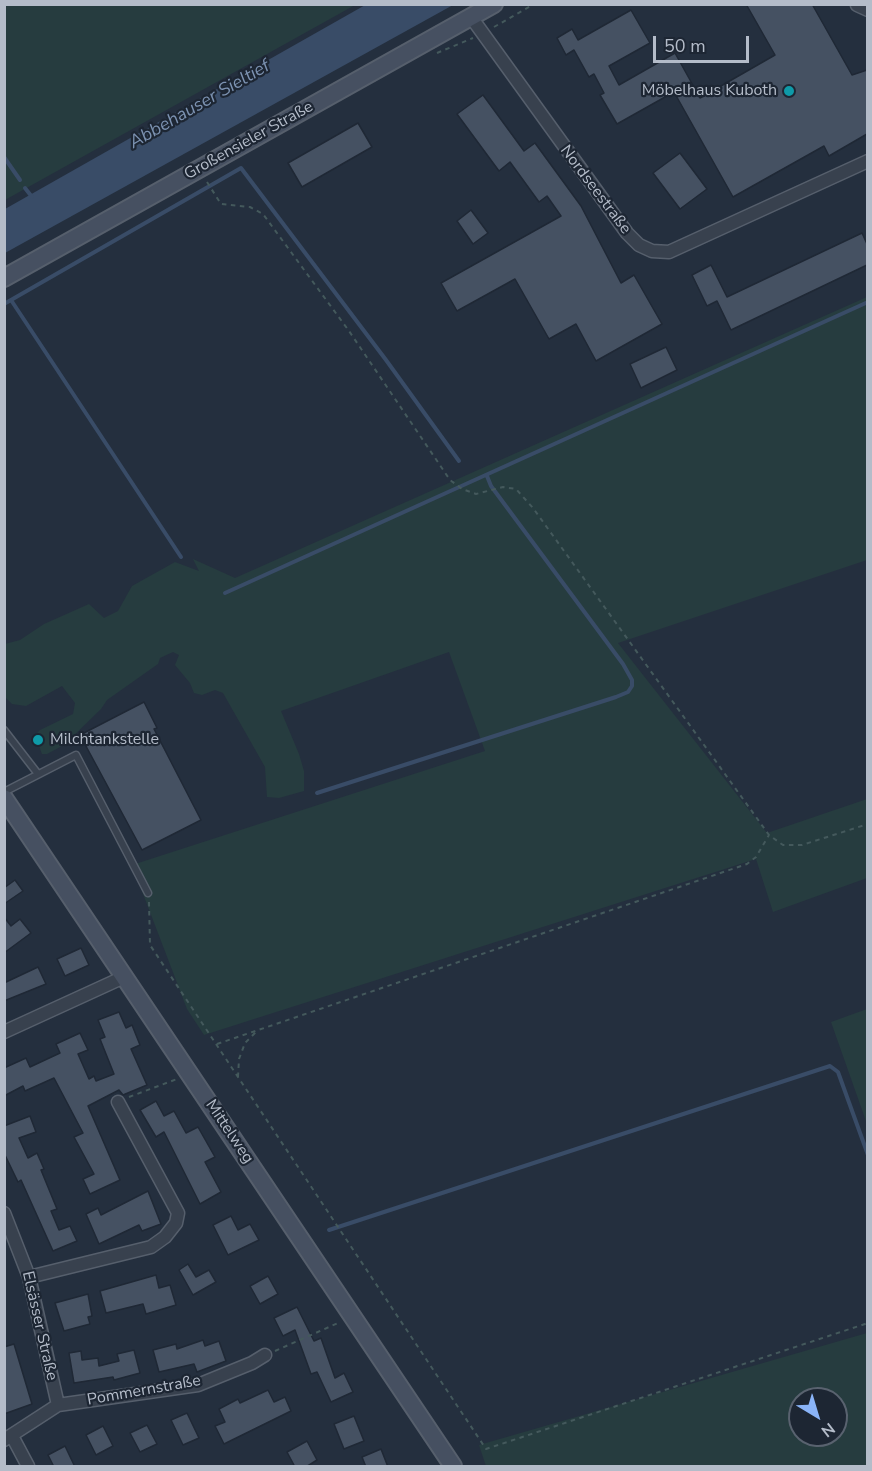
<!DOCTYPE html>
<html>
<head>
<meta charset="utf-8">
<style>
	body { margin:0 }
	#map { position:relative; width:872px; height:1471px; overflow:hidden; background:#242f3e; font-family:"Nunito Sans",sans-serif }
	canvas { display:block }
	.frame { position:absolute; inset:0; border:6px solid #b4bcc9; pointer-events:none }
	.north { position:absolute; left:788px; top:1387px; width:60px; height:60px; box-sizing:border-box; background:#1d2633; border:2px solid #59626f; border-radius:50%; rotate:142deg; font-size:16px; font-weight:700; line-height:24px; text-align:center; color:#b4bcc9 }
	.north::after { content:''; display:block; margin:auto; width:21px; height:27px; background:#8ab4f8; clip-path:polygon(50% 0,100% 100%,50% 72%,0 100%) }
	.scale { position:absolute; left:653px; top:36px; width:96px; height:27px; box-sizing:border-box; border:3px solid #b4bcc9; border-top:0; padding-left:8px; font-size:18px; line-height:21px; white-space:nowrap; color:#b4bcc9; -webkit-text-stroke:4px #1d2633; paint-order:stroke }
</style>
</head>
<body>
<div id="map">
<canvas width="872" height="1471"></canvas>
<div class="frame"></div>
<div class="north">N</div>
<div class="scale">50 m</div>
</div>
<script>
const g = document.querySelector('canvas').getContext('2d');
g.lineJoin = 'round';
function paint(path, color) {
  g.fillStyle = color;
  g.fill(path, 'evenodd');
}
function shape(rows) {
  const path = new Path2D();
  for (const r of rows) {
    path.moveTo(r[0], r[1]);
    for (let i = 2; i < r.length; i += 2) path.lineTo(r[i], r[i + 1]);
  }
  return path;
}
function strokePath(path, color, width, dash) {
  g.strokeStyle = color;
  g.lineWidth = width;
  g.lineCap = dash ? 'butt' : 'round';
  g.setLineDash(dash || []);
  g.stroke(path);
}
function label(font, color, halo, rows, align = 'center') {
  g.font = font + ' "Nunito Sans",sans-serif';
  g.lineWidth = 4.5;
  g.setLineDash([]);
  g.textBaseline = 'middle';
  g.strokeStyle = halo;
  g.fillStyle = color;
  for (const [text, x, y, turn = 0] of rows) {
    g.save();
    g.translate(x, y);
    g.rotate((+turn || 0) * Math.PI / 180);
    g.textAlign = isNaN(turn) ? turn : align;
    if (halo) g.strokeText(text, 0, 0);
    g.fillText(text, 0, 0);
    g.restore();
  }
}
paint(shape([
	[5,4,355,4,355,5,5,200],
	[867,297,867,560,618,643,767,833,867,799,867,878,773,912,756,859,204,1035,187,1009,132,865,485,751,449,652,281,711,299,754,304,771,304,791,279,798,267,797,265,767,223,693,215,690,202,695,194,693,190,683,175,665,179,655,173,652,160,658,158,664,107,700,101,709,64,745,47,754,42,754,35,735,40,730,73,714,75,703,62,686,26,706,12,704,5,697,5,644,20,640,44,624,89,604,104,618,118,611,132,586,175,562,199,571,193,559,235,578],
	[867,1009,868,1009,867,1124,831,1022],
	[867,1333,867,1466,486,1466,479,1445],
	[800,1399,836,1399,836,1435,800,1435]
]), '#263c3f');
paint(shape([
	[367,4,453,5,5,253,5,209]
]), '#394c67');
strokePath(shape([
	[4,157,20,180],
	[25,188,32,197],
	[11,300,181,557],
	[4,304,241,168,386,360,459,461],
	[225,593,868,302],
	[317,793,616,697,628,692,632,686,632,680,623,664,491,486,487,476],
	[329,1230,830,1066,838,1072,868,1155]
]), '#394c67', 4);
const building = shape([
	[746,4,812,4,852,75,867,70,867,134,829,156,824,146,733,197,674,92,617,124,600,95,604,93,594,74,589,77,574,50,566,55,557,38,572,29,578,40,631,10,650,43,609,66,619,85,675,53,700,98,775,55,746,4],
	[483,95,524,151,535,143,581,206,621,283,634,275,662,324,596,361,576,324,549,339,515,279,457,311,441,283,561,216,547,196,539,202,510,162,499,171,457,114,483,95],
	[358,123,372,147,302,187,288,163,358,123],
	[680,153,707,189,680,209,653,173,680,153],
	[471,210,488,233,473,244,457,221,471,210],
	[862,233,867,244,867,265,731,330,717,301,707,306,692,275,711,265,727,297,862,233],
	[666,347,677,370,641,388,630,364,666,347],
	[144,702,157,728,154,729,201,820,142,850,80,735,144,702],
	[15,880,23,891,4,904,4,888,15,880],
	[4,917,11,926,20,919,31,933,4,953,4,917],
	[81,948,89,965,65,976,57,959,81,948],
	[38,967,46,984,4,1001,4,983,38,967],
	[119,1012,126,1028,132,1025,140,1045,131,1049,147,1085,123,1095,119,1090,88,1106,120,1180,90,1194,83,1179,94,1174,74,1137,83,1133,54,1078,25,1091,23,1086,4,1096,4,1068,26,1058,30,1067,60,1053,56,1044,80,1033,88,1050,78,1054,89,1079,94,1076,96,1081,114,1074,100,1039,105,1037,98,1020,119,1012],
	[156,1101,164,1116,174,1111,186,1133,198,1127,215,1157,205,1162,221,1192,200,1204,164,1132,156,1137,140,1110,156,1101],
	[30,1116,36,1132,19,1138,28,1158,37,1153,44,1169,41,1170,57,1209,51,1211,59,1230,70,1226,77,1241,53,1251,21,1180,18,1182,4,1153,4,1126,30,1116],
	[148,1191,161,1224,142,1231,139,1225,99,1244,86,1214,98,1208,101,1215,148,1191],
	[231,1216,238,1230,250,1224,259,1240,228,1255,213,1225,231,1216],
	[188,1264,196,1277,209,1270,216,1282,193,1295,179,1270,188,1264],
	[156,1275,159,1288,170,1285,176,1305,146,1314,143,1304,106,1313,100,1291,156,1275],
	[268,1276,278,1294,260,1304,250,1286,268,1276],
	[88,1294,92,1316,88,1317,90,1324,64,1331,55,1303,88,1294],
	[297,1307,314,1341,321,1338,335,1378,344,1373,353,1392,331,1402,317,1372,311,1374,295,1330,283,1336,274,1318,297,1307],
	[203,1340,205,1346,219,1341,226,1361,197,1372,194,1364,159,1372,153,1350,176,1344,177,1349,203,1340],
	[14,1344,32,1404,4,1414,4,1347,14,1344],
	[134,1350,140,1373,114,1380,113,1377,74,1383,69,1353,81,1351,82,1360,98,1358,99,1366,119,1361,117,1354,134,1350],
	[268,1390,274,1402,285,1397,291,1411,224,1444,215,1426,225,1422,219,1409,238,1399,240,1403,268,1390],
	[187,1413,199,1438,183,1445,171,1420,187,1413],
	[354,1416,364,1441,344,1449,334,1424,354,1416],
	[147,1425,157,1444,140,1452,130,1433,147,1425],
	[103,1426,113,1446,96,1455,86,1435,103,1426],
	[307,1441,317,1460,306,1467,295,1467,287,1452,307,1441],
	[65,1446,75,1467,54,1467,48,1455,65,1446],
	[381,1449,388,1467,366,1467,362,1457,381,1449]
]);
paint(building, '#455162');
strokePath(building, '#1f2835', 1.5);
const lane = shape([
	[4,730,38,774],
	[4,792,76,755,148,893]
]);
const street = shape([
	[857,5,868,10],
	[471,17,627,233,639,245,652,251,669,252,868,161],
	[4,1032,124,977],
	[4,1213,29,1277,58,1405],
	[29,1277,151,1247,165,1237,176,1223,178,1213,118,1102],
	[12,1436,28,1466],
	[4,1440,58,1405,198,1385,252,1363,265,1355]
]);
const secondary = shape([
	[4,278,494,4],
	[4,798,453,1466]
]);
strokePath(lane, '#565f6c', 9);
strokePath(street, '#565f6c', 15);
strokePath(secondary, '#565f6c', 20);
strokePath(shape([
	[494,27,534,4],
	[437,53,473,38],
	[207,182,221,204,250,207,263,214,349,331,450,480,462,489,476,494,503,487,516,489,533,508,769,835,783,845,802,845,868,824],
	[149,902,150,945,486,1449,868,1323],
	[217,1044,747,864,756,857,769,835],
	[238,1077,239,1059,245,1043,256,1032],
	[129,1097,177,1079],
	[275,1351,338,1323]
]), '#44595c', 2, [4.5, 4.5]);
strokePath(lane, '#38414e', 6);
strokePath(street, '#38414e', 12);
strokePath(secondary, '#465061', 16);
for (const [x, y, r, color] of [
	[789,91,6,"#0f9aa8"],
	[38,740,6,"#0f9aa8"]
]) {
  const dot = new Path2D();
  dot.arc(x, y, r, 0, 2 * Math.PI);
  g.fillStyle = color;
  g.fill(dot);
  strokePath(dot, '#1d2633', 2);
}
label('16px', '#b4bcc9', '#1d2633', [
	["Möbelhaus Kuboth",777,91],
	["Milchtankstelle",50,740,"left"]
], 'right');
label('16px', '#b4bcc9', '#1d2633', [
	["Großensieler Straße",249,141,-29],
	["Nordseestraße",595,190,53],
	["Mittelweg",229,1132,56],
	["Elsässer Straße",39,1326,77],
	["Pommernstraße",144,1391,-10]
]);
label('italic 18px', '#7c92b1', '#1d2633', [
	["Abbehauser Sieltief",200,105,-30]
]);
</script>
</body>
</html>
